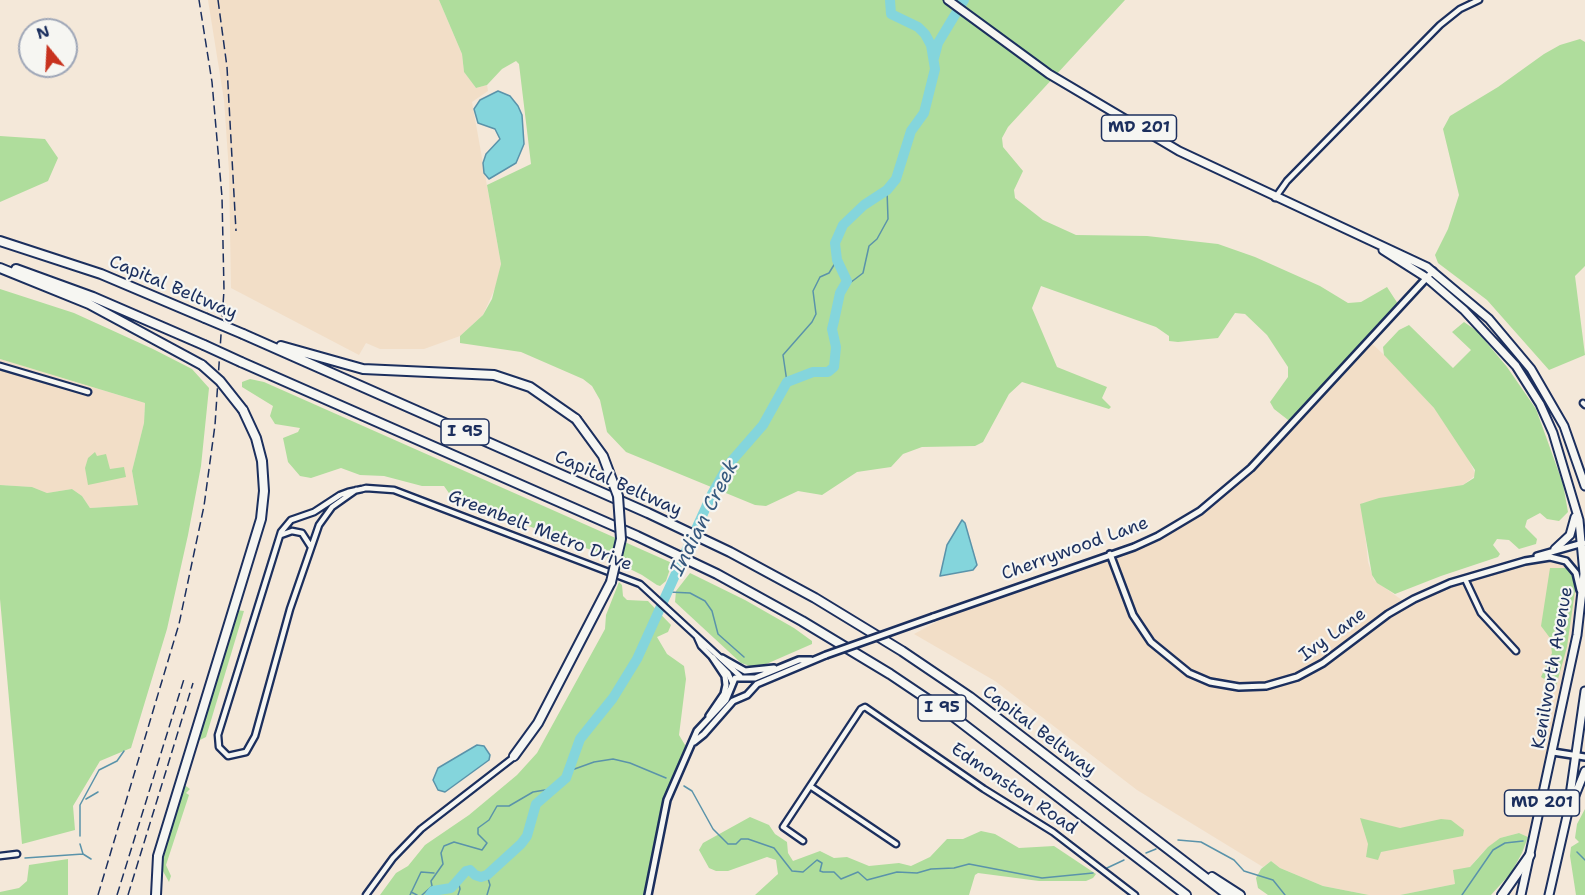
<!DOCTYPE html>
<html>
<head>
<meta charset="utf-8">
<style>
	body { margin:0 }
	#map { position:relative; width:1585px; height:895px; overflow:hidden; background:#f4e8d9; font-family:"Shantell Sans",sans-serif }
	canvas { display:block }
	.north { position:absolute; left:18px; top:18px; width:60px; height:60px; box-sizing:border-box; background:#f6f6f2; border:2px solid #9ea6b7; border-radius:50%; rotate:342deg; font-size:16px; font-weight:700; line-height:24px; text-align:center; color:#1b2f5e }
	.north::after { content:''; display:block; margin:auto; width:21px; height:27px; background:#c8321e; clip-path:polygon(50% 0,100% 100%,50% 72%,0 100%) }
</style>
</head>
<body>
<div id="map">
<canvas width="1585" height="895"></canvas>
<div class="north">N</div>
</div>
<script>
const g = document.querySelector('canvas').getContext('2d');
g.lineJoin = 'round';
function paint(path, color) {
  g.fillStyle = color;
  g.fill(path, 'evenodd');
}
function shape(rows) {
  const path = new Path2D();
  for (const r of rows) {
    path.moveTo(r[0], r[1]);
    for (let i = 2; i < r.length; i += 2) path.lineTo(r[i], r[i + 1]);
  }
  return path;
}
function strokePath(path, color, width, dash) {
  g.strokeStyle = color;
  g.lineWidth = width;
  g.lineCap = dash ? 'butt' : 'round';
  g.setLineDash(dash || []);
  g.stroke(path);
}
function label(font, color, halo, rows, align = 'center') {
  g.font = font + ' "Shantell Sans",sans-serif';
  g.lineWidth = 4.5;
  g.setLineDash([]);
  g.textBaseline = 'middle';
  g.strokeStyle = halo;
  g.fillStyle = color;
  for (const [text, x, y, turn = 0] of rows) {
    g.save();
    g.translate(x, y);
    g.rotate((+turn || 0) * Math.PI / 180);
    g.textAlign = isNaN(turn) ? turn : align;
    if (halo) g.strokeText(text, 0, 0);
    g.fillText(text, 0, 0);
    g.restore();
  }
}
paint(shape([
	[208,0,439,0,462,54,464,72,476,88,487,85,488,91,472,102,501,264,496,286,483,315,460,336,424,349,380,349,366,343,359,355,231,288,229,171,224,100],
	[1368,340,1395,365,1434,408,1463,448,1476,475,1463,485,1362,503,1368,562,1374,580,1406,603,1450,583,1550,557,1571,566,1581,598,1566,684,1528,837,1519,833,1500,838,1482,853,1455,884,1400,895,1369,895,1323,886,1280,868,1271,861,1263,867,1137,790,995,681,914,634,973,602,1158,536,1224,492],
	[0,359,145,403,144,423,132,471,138,505,90,508,82,496,72,489,47,493,32,487,0,485]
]), '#f2dec7');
paint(shape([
	[439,0,1125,0,1008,127,1002,138,1003,147,1023,171,1014,190,1015,198,1043,220,1076,235,1147,236,1218,244,1255,257,1320,286,1348,303,1361,302,1387,287,1400,307,1292,423,1274,409,1270,402,1288,377,1288,367,1267,335,1245,314,1235,313,1218,338,1178,342,1169,341,1169,336,1156,327,1041,286,1032,308,1057,367,1107,387,1102,398,1111,407,1109,409,1022,382,1009,394,983,442,975,446,922,447,903,454,891,467,857,472,822,495,798,491,766,506,755,505,626,452,607,432,600,400,592,386,583,379,521,352,460,343,460,336,483,315,492,299,501,264,487,185,531,164,519,64,516,61,502,69,487,85,476,88,464,72,462,54],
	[1580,39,1585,42,1585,266,1575,276,1585,355,1549,370,1487,300,1438,263,1435,255,1448,229,1459,195,1443,129,1450,116,1498,87,1544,54,1560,45],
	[0,136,45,139,58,158,48,181,0,202],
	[0,289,74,313,153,349,192,369,209,388,201,466,188,535,167,629,131,748,100,761,73,806,75,830,22,844,0,599,0,485,32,487,47,493,72,489,82,496,90,508,138,505,132,471,144,423,145,403,0,359],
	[1464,322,1477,331,1507,367,1536,409,1563,484,1568,512,1559,521,1547,519,1540,513,1527,520,1525,527,1537,539,1536,544,1519,549,1509,540,1497,539,1493,545,1500,554,1498,557,1441,576,1395,594,1377,583,1372,575,1360,504,1379,498,1463,485,1474,478,1475,470,1434,408,1384,355,1383,347,1399,330,1409,325,1453,368,1471,350,1452,332],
	[250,379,264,382,672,563,666,581,660,586,657,585,642,575,596,552,451,496,444,486,422,486,384,476,360,475,341,468,311,478,300,476,288,462,283,438,298,432,300,428,275,424,270,416,273,406,242,387,242,382],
	[95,452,97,456,106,454,110,469,124,467,126,477,88,485,85,468,88,458],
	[1550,568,1568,568,1576,584,1567,647,1556,686,1541,677,1552,653,1550,638,1541,626],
	[690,573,745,600,794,628,812,641,812,644,764,665,750,666,741,663,675,602,676,591],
	[619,582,622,585,623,596,627,600,648,601,671,625,668,632,657,637,667,654,684,666,686,679,679,735,688,750,670,791,648,895,380,895,396,873,408,866,425,845,469,815,517,775,537,753,605,629,606,615],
	[236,610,244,611,206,737,196,742],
	[183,784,190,789,186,793,189,795,166,865,171,876,169,882,159,864],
	[1585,809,1585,895,1576,895,1570,856,1571,847,1579,842,1575,838,1577,824],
	[750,817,769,825,775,834,787,842,788,853,793,861,820,851,834,858,847,857,869,866,899,863,911,866,930,857,947,839,963,839,981,831,995,834,1019,848,1054,846,1096,874,1093,878,1086,881,1039,881,978,873,975,875,969,895,755,895,778,874,776,860,767,857,728,871,716,871,709,868,699,850,703,843],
	[1360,818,1400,828,1441,819,1451,820,1464,830,1463,836,1381,852,1378,860,1366,857,1368,844],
	[1519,833,1528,837,1522,853,1511,873,1491,895,1400,895,1455,884,1453,870,1470,867,1488,847,1500,838],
	[68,859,68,895,0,895,0,892,19,888,27,881,29,865],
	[1271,861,1280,868,1323,886,1369,895,1268,895,1258,888,1256,878,1261,869]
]), '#afdd9c');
const water = shape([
	[498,91,510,96,518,106,522,115,524,144,516,163,489,179,484,173,483,163,486,154,500,139,495,129,478,123,474,109,480,100,498,91],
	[962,520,965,523,977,565,973,570,940,576,947,545,962,520],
	[477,745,484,746,490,755,489,760,445,792,438,790,433,780,438,768,477,745]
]);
paint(water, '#84d5dc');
strokePath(water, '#5a93aa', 1.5);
strokePath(shape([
	[846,286,863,273,869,246,877,239,888,219,887,190],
	[787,382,783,355,812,322,816,314,813,291,820,277,829,273,837,260],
	[669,592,690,593,705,601,712,611,718,634,744,657],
	[569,771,594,762,613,759,630,763,666,778],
	[684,786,692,791,713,829,728,844,736,844,741,839,748,839,774,848,792,871,803,872,817,860,822,863,820,871,823,872,834,872,841,879,858,872,867,880,897,872,917,873,931,869,954,868,969,864,1042,878,1093,873],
	[86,799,98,792],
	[80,836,80,805,99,770,117,761,124,751],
	[1178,840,1201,842,1234,860,1244,871,1273,880,1285,895],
	[80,844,83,854,91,859],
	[1577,852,1585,860],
	[1146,853,1156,849],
	[25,858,83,854],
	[1107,868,1124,860],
	[487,875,490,885,487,895],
	[458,880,460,889,458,895],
	[433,891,431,881,443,864,441,853,444,846,454,842,482,850,487,843,478,834,478,828,489,820,497,806,509,806,533,792,551,789],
	[411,892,417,895],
	[410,895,421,872,434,873],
	[422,895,431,887],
	[1462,895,1493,850,1505,843,1523,841]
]), '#5a93aa', 1.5);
strokePath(shape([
	[934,58,938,43,964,0],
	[430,895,433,891,451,888,466,871,470,870,475,875,481,877,487,875,521,844,527,836,536,804,566,778,580,739,613,698,637,659,712,494,729,464,763,425,787,382,813,372,828,372,834,367,836,347,832,329,834,321,840,293,847,281,837,260,835,243,843,225,864,205,887,190,896,179,911,131,924,113,935,69,931,45,925,34,918,27,891,14,890,0]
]), '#84d5dc', 10);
const minor = shape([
	[1275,198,1287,181,1440,25,1460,9,1479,0],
	[0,366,88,392],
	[1583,403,1585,405],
	[356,490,332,507,319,525,290,609,255,736,246,752,228,756,219,747,218,735,281,532,291,520,314,512,340,495,348,492,362,489,366,488,394,490,640,584,740,676],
	[281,535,292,531,302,533,311,547],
	[1465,579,1481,613,1516,651],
	[697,637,701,646,728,673,732,682],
	[810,786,896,844],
	[803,841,783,827,861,709,865,707,984,789,1053,832,1135,895],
	[0,856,17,854],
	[366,895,393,858,421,829,514,757]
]);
const tertiary = shape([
	[1110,554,1133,615,1151,642,1189,673,1210,682,1239,687,1266,686,1297,677,1323,663,1388,614,1414,599,1450,583,1525,561,1550,557,1566,561,1576,573,1580,590],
	[1537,556,1583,543],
	[933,617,1134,547,1158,536,1200,511,1251,468,1433,271],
	[722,658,745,671,774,668],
	[709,716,724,694,726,685,725,676,713,658],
	[694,742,704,734,733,701,747,695,757,684,826,655],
	[1553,752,1585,757],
	[648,895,667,800,697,731,726,700,735,678,755,678,799,660,811,660]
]);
const primary = shape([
	[948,0,1049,74,1179,151,1427,267,1489,319,1531,369,1564,426,1585,486],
	[1383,250,1427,278,1464,310,1516,366,1540,404,1553,433,1579,520,1584,574,1577,635,1521,895],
	[1555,549,1570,535,1575,517],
	[1572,803,1585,771],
	[1549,895,1567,816,1585,691]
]);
const motorway = shape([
	[0,241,101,274,205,318],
	[0,268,89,304,202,365],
	[16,269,93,297,204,345],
	[243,334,648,513,730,552,815,598,902,651,970,697,1228,895],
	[281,346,363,369,494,375,530,387,576,419],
	[241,362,637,536,717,574,802,621,890,674,954,717,1186,895],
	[514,756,538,723,611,582],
	[1212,877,1240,895],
	[156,895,158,856,261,519,264,491,262,461,256,438,243,410],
	[1502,895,1530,855]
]);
strokePath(minor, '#1b2f5e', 9);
strokePath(tertiary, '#1b2f5e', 10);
strokePath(primary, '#1b2f5e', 11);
strokePath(motorway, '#1b2f5e', 12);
strokePath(minor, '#f6f6f2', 4.5);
strokePath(tertiary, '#f6f6f2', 5);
strokePath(primary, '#f6f6f2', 7);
strokePath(motorway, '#f6f6f2', 8);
strokePath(shape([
	[218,0,227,67,236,231],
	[98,895,179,624,204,506,215,425,224,290,222,197,212,82,199,0],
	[117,895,184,679],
	[128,895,193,683]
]), '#1b2f5e', 1.5, [9, 4.5]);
const tertiaryBridge = shape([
	[826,655,933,617]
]);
const motorwayBridge = shape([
	[205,318,243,334],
	[204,345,241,362],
	[202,365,220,381,243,410],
	[576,419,603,456,618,496,621,539,611,582]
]);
strokePath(tertiaryBridge, '#1b2f5e', 10, []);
strokePath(motorwayBridge, '#1b2f5e', 12, []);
strokePath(tertiaryBridge, '#f6f6f2', 5);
strokePath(motorwayBridge, '#f6f6f2', 8);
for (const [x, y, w] of [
	[1139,128,75],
	[465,432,48],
	[942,708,48],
	[1542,803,75]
]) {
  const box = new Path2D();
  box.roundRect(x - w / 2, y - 13, w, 26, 4.5);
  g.fillStyle = '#f6f6f2';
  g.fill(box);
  strokePath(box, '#1b2f5e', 1.5);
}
label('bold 16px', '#1b2f5e', null, [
	["MD 201",1139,128],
	["I 95",465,432],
	["I 95",942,708],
	["MD 201",1542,803]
]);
label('18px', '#1b2f5e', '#f6f6f2', [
	["Capital Beltway",173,288,23],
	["Capital Beltway",618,484,24],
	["Greenbelt Metro Drive",540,531,21],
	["Cherrywood Lane",1075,549,-20],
	["Ivy Lane",1333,635,-36],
	["Kenilworth Avenue",1553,668,-80],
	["Capital Beltway",1039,731,37],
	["Edmonston Road",1014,789,34]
]);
label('italic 20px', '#35587e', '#f6f6f2', [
	["Indian Creek",705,518,-63]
]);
</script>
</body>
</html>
